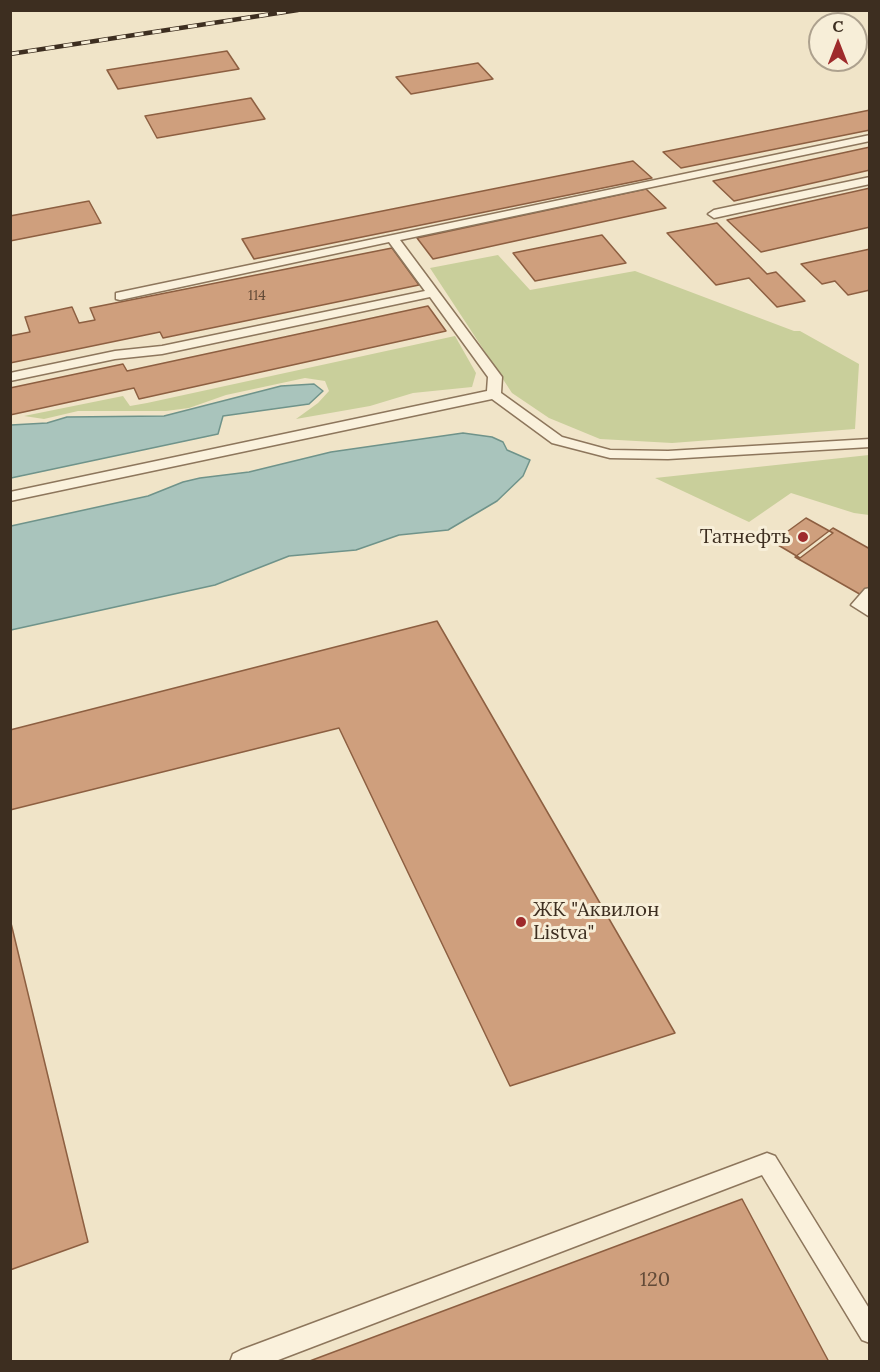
<!DOCTYPE html>
<html>
<head>
<meta charset="utf-8">
<style>
	body { margin:0 }
	#map { position:relative; width:880px; height:1372px; overflow:hidden; background:#f0e4c8; font-family:Lora,serif }
	canvas { display:block }
	.frame { position:absolute; inset:0; border:12px solid #3d2e20; pointer-events:none }
	.north { position:absolute; left:808px; top:12px; width:60px; height:60px; box-sizing:border-box; background:#f7eed8; border:2px solid #ada18e; border-radius:50%; rotate:0deg; font-size:16px; font-weight:700; line-height:24px; text-align:center; color:#3d2e20 }
	.north::after { content:''; display:block; margin:auto; width:21px; height:27px; background:#9e2a2b; clip-path:polygon(50% 0,100% 100%,50% 72%,0 100%) }
</style>
</head>
<body>
<div id="map">
<canvas width="880" height="1372"></canvas>
<div class="frame"></div>
<div class="north">С</div>
</div>
<script>
const g = document.querySelector('canvas').getContext('2d');
g.lineJoin = 'round';
function paint(path, color) {
  g.fillStyle = color;
  g.fill(path, 'evenodd');
}
function shape(rows) {
  const path = new Path2D();
  for (const r of rows) {
    path.moveTo(r[0], r[1]);
    for (let i = 2; i < r.length; i += 2) path.lineTo(r[i], r[i + 1]);
  }
  return path;
}
function strokePath(path, color, width, dash) {
  g.strokeStyle = color;
  g.lineWidth = width;
  g.lineCap = dash ? 'butt' : 'round';
  g.setLineDash(dash || []);
  g.stroke(path);
}
function label(font, color, halo, rows, align = 'center') {
  g.font = font + ' Lora,serif';
  g.lineWidth = 6;
  g.setLineDash([]);
  g.textBaseline = 'middle';
  g.strokeStyle = halo;
  g.fillStyle = color;
  for (const [text, x, y, turn = 0] of rows) {
    g.save();
    g.translate(x, y);
    g.rotate((+turn || 0) * Math.PI / 180);
    g.textAlign = isNaN(turn) ? turn : align;
    if (halo) g.strokeText(text, 0, 0);
    g.fillText(text, 0, 0);
    g.restore();
  }
}
paint(shape([
	[498,255,530,290,635,271,794,331,800,331,859,364,855,429,672,443,600,439,549,418,512,393,430,268],
	[455,336,476,373,472,387,413,393,370,406,296,419,318,403,329,391,325,381,305,378,226,395,189,408,166,411,78,411,44,419,24,416,123,396,130,406,147,403],
	[869,455,869,515,854,513,791,493,749,522,655,478]
]), '#c9cf9b');
const water = shape([
	[314,384,323,391,309,404,223,416,218,434,11,478,11,425,47,423,67,417,164,416,281,386,314,384],
	[463,433,492,437,503,442,507,450,530,460,523,476,497,501,448,530,399,535,356,550,289,556,215,585,11,630,11,526,148,496,183,482,200,478,249,472,331,452,463,433]
]);
paint(water, '#a9c4bc');
strokePath(water, '#6f938a', 1.5);
const building = shape([
	[227,51,239,69,118,89,107,70,227,51],
	[478,63,493,79,411,94,396,77,478,63],
	[251,98,265,119,157,138,145,116,251,98],
	[870,110,870,130,681,168,663,152,870,110],
	[870,147,870,170,734,201,713,181,870,147],
	[633,161,652,178,254,259,242,239,633,161],
	[870,188,870,227,761,252,727,220,870,188],
	[646,189,666,208,433,259,417,238,646,189],
	[89,201,101,223,10,241,10,216,89,201],
	[717,223,767,274,776,272,805,301,777,307,749,278,716,285,667,233,717,223],
	[602,235,626,263,535,281,513,253,602,235],
	[392,248,419,285,163,338,160,332,10,363,10,336,30,332,25,317,72,307,79,323,95,320,90,308,392,248],
	[870,249,870,290,848,295,835,281,822,284,801,264,870,249],
	[428,306,446,331,139,399,134,388,10,415,10,388,123,364,127,371,428,306],
	[806,518,833,533,800,558,773,542,806,518],
	[833,528,870,549,870,600,795,557,833,528],
	[437,621,675,1033,510,1086,339,728,10,810,10,730,437,621],
	[10,919,88,1242,10,1270,10,919],
	[742,1199,829,1362,307,1362,742,1199]
]);
paint(building, '#cf9f7d');
strokePath(building, '#8d5f41', 1.5);
const service = shape([
	[870,135,870,141,400,240,502,377,501,393,562,437,610,450,668,451,870,439,870,447,668,459,610,458,552,443,492,399,10,501,10,492,487,391,488,377,430,297,162,354,115,359,10,381,10,373,115,351,162,346,425,291,389,242,120,300,116,299,116,293,870,135],
	[870,177,870,184,714,218,708,214,714,210,870,177],
	[870,588,869,604,870,617,851,605,865,589,870,588],
	[767,1153,775,1156,870,1310,870,1343,862,1340,762,1175,273,1362,230,1362,233,1354,241,1350,767,1153]
]);
strokePath(service, '#8d765c', 3);
paint(service, '#faf1dc');
const rail = shape([
	[10,54,298,10]
]);
strokePath(rail, '#3d2e20', 4.5);
strokePath(rail, '#f7eed8', 3, [9]);
for (const [x, y, r, color] of [
	[803,537,6,"#9e2a2b"],
	[521,922,6,"#9e2a2b"]
]) {
  const dot = new Path2D();
  dot.arc(x, y, r, 0, 2 * Math.PI);
  g.fillStyle = color;
  g.fill(dot);
  strokePath(dot, '#f7eed8', 2);
}
label('14px', '#624a37', null, [
	["114",257,296]
]);
label('20px', '#3d2e20', '#f7eed8', [
	["Татнефть",791,537],
	["ЖК \"Аквилон",533,910,"left"],
	["Listva\"",533,933,"left"]
], 'right');
label('20px', '#624a37', null, [
	["120",655,1280]
]);
</script>
</body>
</html>
